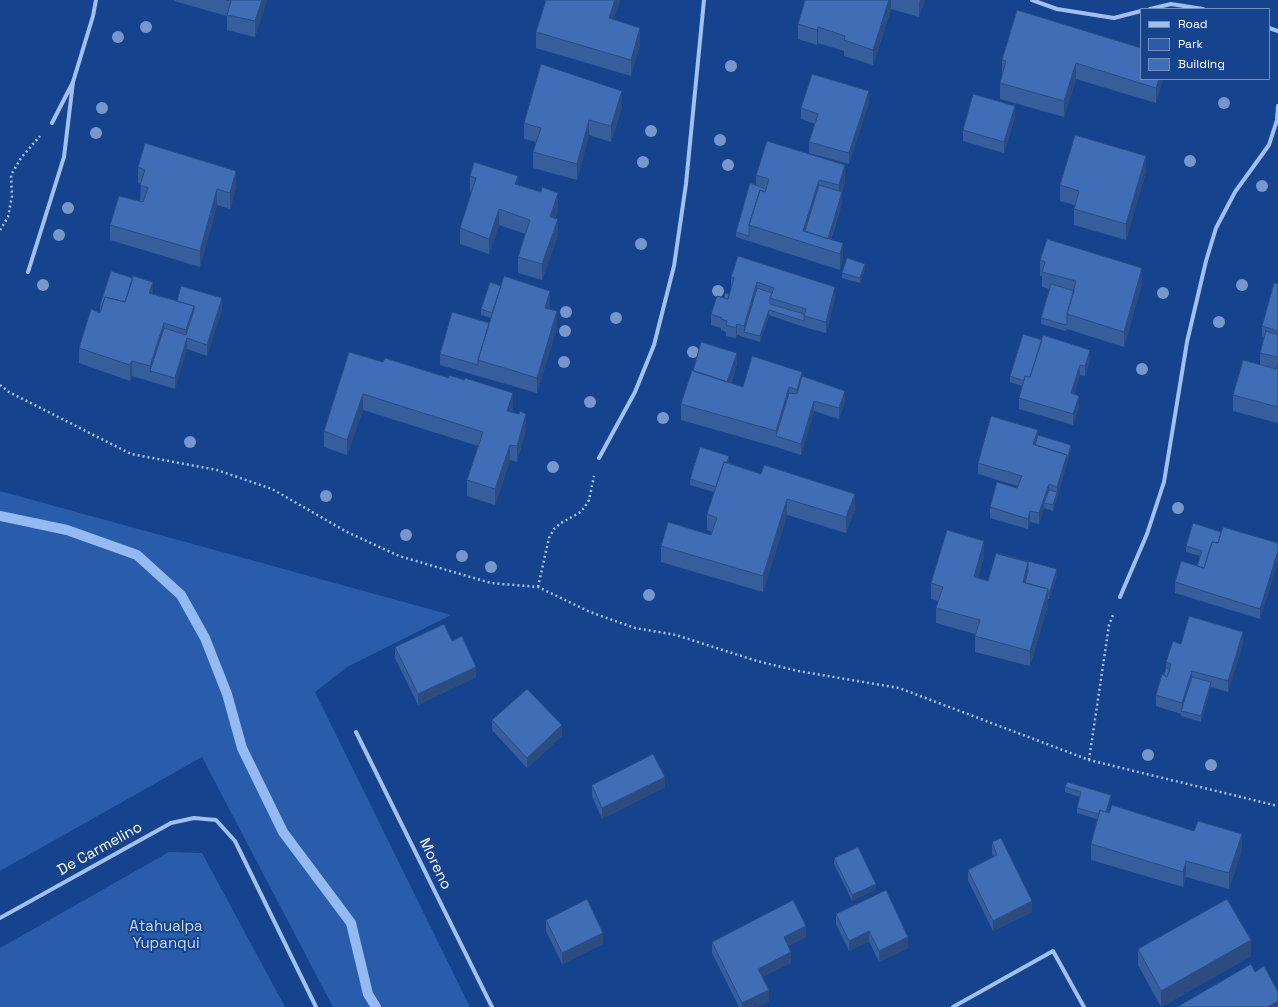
<!DOCTYPE html>
<html>
<head>
<meta charset="utf-8">
<style>
	body { margin:0 }
	#map { position:relative; width:1278px; height:1007px; overflow:hidden; background:#16438d; font-family:"Space Grotesk",sans-serif }
	canvas { display:block }
	.legend { position:absolute; left:1140px; top:8px; width:130px; height:72px; box-sizing:border-box; background:#16438d; border:1px solid #738ebb; margin:0; padding:5px 7px; list-style:none; font-size:12px; color:#fff }
	.legend li { display:flex; align-items:center; gap:8px; height:20px }
	.legend b { width:20px; border:1px solid #738ebb }
</style>
</head>
<body>
<div id="map">
<canvas width="1278" height="1007"></canvas>
<ul class="legend">
<li><b style="height:5px;background:#a1c0ef"></b>Road</li>
<li><b style="height:11px;background:#295cab"></b>Park</li>
<li><b style="height:11px;background:#3f6db6"></b>Building</li>
</ul>
</div>
<script>
const g = document.querySelector('canvas').getContext('2d');
g.lineJoin = 'round';
function paint(path, color) {
  g.fillStyle = color;
  g.fill(path, 'evenodd');
}
function shape(rows) {
  const path = new Path2D();
  for (const r of rows) {
    path.moveTo(r[0], r[1]);
    for (let i = 2; i < r.length; i += 2) path.lineTo(r[i], r[i + 1]);
  }
  return path;
}
function strokePath(path, color, width, dash) {
  g.strokeStyle = color;
  g.lineWidth = width;
  g.lineCap = dash ? 'butt' : 'round';
  g.setLineDash(dash || []);
  g.stroke(path);
}
function label(font, color, halo, rows, align = 'center') {
  g.font = font + ' "Space Grotesk",sans-serif';
  g.lineWidth = 4;
  g.setLineDash([]);
  g.textBaseline = 'middle';
  g.strokeStyle = halo;
  g.fillStyle = color;
  for (const [text, x, y, turn = 0] of rows) {
    g.save();
    g.translate(x, y);
    g.rotate((+turn || 0) * Math.PI / 180);
    g.textAlign = isNaN(turn) ? turn : align;
    if (halo) g.strokeText(text, 0, 0);
    g.fillText(text, 0, 0);
    g.restore();
  }
}
paint(shape([
	[0,491,451,615,347,667,315,692,470,1007,333,1007,202,757,0,871],
	[169,852,202,853,285,1007,0,1007,0,948]
]), '#295cab');
strokePath(shape([
	[0,516,67,530,137,555,181,595,205,638,227,694,242,748,283,832,351,923,368,994,376,1007]
]), '#93baf2', 10);
strokePath(shape([
	[0,230,8,217,12,196,11,175,21,158,40,136],
	[0,385,9,392,131,454,217,470,272,489,347,532,399,556,491,583,538,587,590,612,635,628,676,635,757,661,798,671,899,688,1089,760,1278,806],
	[538,587,549,538,554,529,561,523,579,513,584,508,589,500,594,476],
	[1089,760,1109,625,1113,615]
]), '#a1c0ef', 2.5, [2, 3]);
strokePath(shape([
	[1032,0,1057,9,1114,18,1141,11],
	[1150,9,1171,4,1203,9],
	[1269,28,1278,31],
	[52,123,73,82,93,16,96,0],
	[28,272,64,157,73,82],
	[599,458,635,392,654,345,674,266,686,184,704,0],
	[1120,597,1147,534,1164,482,1187,342,1206,261,1216,228,1235,192,1269,145,1277,120,1278,106],
	[356,732,492,1007],
	[0,918,171,823,194,818,216,820,235,841,316,1007],
	[953,1007,1053,951,1084,1007]
]), '#a1c0ef', 4);
g.fillStyle = '#7797ca';
for (const [x, y] of [
	[146,27],
	[118,37],
	[731,66],
	[1224,103],
	[102,108],
	[651,131],
	[96,133],
	[720,140],
	[1190,161],
	[643,162],
	[728,165],
	[1262,186],
	[68,208],
	[59,235],
	[641,244],
	[43,285],
	[1242,285],
	[718,291],
	[1163,293],
	[566,312],
	[616,318],
	[1219,322],
	[565,331],
	[693,352],
	[564,362],
	[1142,369],
	[590,402],
	[663,418],
	[190,442],
	[553,467],
	[326,496],
	[1178,508],
	[406,535],
	[462,556],
	[491,567],
	[649,595],
	[1148,755],
	[1211,765]
]) {
  g.beginPath();
  g.arc(x, y, 6, 0, 2 * Math.PI);
  g.fill();
}
paint(shape([
	[174,0,267,0,255,37,227,30,227,16,174,1],
	[558,0,620,0,613,20,640,44,631,76,536,48,536,32],
	[805,0,925,0,919,17,891,9,873,65,844,56,844,51,818,43,817,45,798,39,798,24],
	[1017,10,1163,79,1156,103,1076,79,1064,117,1000,99,1000,83,1002,74,1002,60],
	[869,102,849,164,809,153,809,142,815,124,801,119,801,108],
	[622,107,611,142,589,135,577,180,533,168,533,152,536,142,524,139,524,123],
	[1015,117,1004,153,963,141,963,130],
	[138,167,236,187,230,209,217,205,200,267,110,240,110,225,143,202,140,201,141,184,138,183],
	[1146,172,1126,240,1074,225,1074,209,1075,205,1060,201,1060,185],
	[756,175,845,181,842,192,842,203,831,240,843,259,840,270,736,237,736,232,756,185],
	[470,176,518,185,558,209,555,219,558,235,542,280,518,273,518,257,525,234,499,225,489,254,460,244,460,228,471,193,470,192],
	[1040,260,1142,284,1124,347,1067,329,1067,328,1066,331,1041,324,1041,318,1049,289,1042,287,1042,276,1040,276],
	[865,269,860,283,842,278,842,273],
	[731,277,835,298,826,333,804,327,769,315,760,342,737,335,736,338,726,336,726,332,721,330,721,328,711,325,711,314,724,298,729,294,731,288],
	[1278,284,1278,423,1233,411,1233,395,1260,365,1260,353,1264,338,1262,337,1262,326],
	[153,294,177,301,222,309,207,356,187,349,175,389,132,376,130,381,79,363,79,348,100,313,100,305],
	[550,307,549,309,557,327,537,393,440,365,440,354,489,323,491,318,481,315,481,309],
	[1090,360,1085,376,1080,375,1074,394,1079,406,1073,425,1019,409,1019,398,1022,386,1010,382,1010,376],
	[383,362,449,378,464,380,513,408,512,412,526,429,517,462,510,460,495,505,467,496,467,480,478,446,363,410,347,455,324,447,324,431],
	[737,364,731,383,743,387,802,376,845,401,839,419,814,411,801,455,776,447,681,420,681,404,693,371],
	[1038,435,1071,450,1053,511,1044,508,1039,524,1030,522,1028,529,990,518,990,507,1017,488,1018,486,978,474,978,463],
	[729,462,729,463,855,509,846,533,787,515,763,592,661,562,661,546,711,535,712,532,707,530,707,514,714,492,690,485,690,479],
	[1221,532,1278,543,1278,562,1260,619,1175,593,1175,582,1197,566,1200,556,1186,552,1186,546],
	[984,556,978,578,988,581,1057,575,1049,599,1048,599,1048,605,1030,666,975,652,975,634,936,623,936,608,938,601,931,599,931,583],
	[452,641,476,677,418,705,395,658,395,647],
	[1243,643,1228,692,1211,687,1201,722,1181,716,1181,714,1156,706,1156,695,1166,668,1166,662,1181,644],
	[492,720,562,736,527,768,492,730],
	[592,785,665,787,602,819,592,796],
	[1065,787,1111,800,1107,813,1242,850,1229,889,1186,877,1183,887,1091,860,1091,844,1097,819,1077,813,1077,808,1080,797,1065,792],
	[992,842,1032,912,993,931,968,880,968,870,993,857,992,853],
	[834,858,876,889,852,901,834,864],
	[836,914,908,948,879,962,869,941,849,951,836,924],
	[546,920,603,944,562,964,546,931],
	[806,937,788,946,791,963,762,977,769,1001,757,1007,739,1007,712,953,712,942],
	[1138,949,1251,956,1161,1007,1138,965]
]), '#365e9d');
paint(shape([
	[262,0,267,0,255,37,255,21],
	[615,0,620,0,609,34,609,18],
	[889,0,891,0,891,9,873,65,873,50],
	[920,0,925,0,919,17,919,2],
	[818,27,818,43,817,45,817,30],
	[640,28,640,44,631,76,631,60],
	[1076,63,1076,79,1064,117,1064,101],
	[1159,79,1163,79,1156,103,1156,88],
	[622,91,622,107,611,142,611,126],
	[869,91,869,102,849,164,849,153],
	[1015,106,1015,117,1004,153,1004,142],
	[589,120,589,135,577,180,577,164],
	[1146,156,1146,172,1126,240,1126,224],
	[845,165,845,181,839,201,839,185],
	[236,171,236,187,230,209,230,193],
	[518,176,518,192,515,184],
	[819,180,819,196,803,236,803,231],
	[217,189,217,205,200,267,200,251],
	[842,192,842,203,827,250,826,243],
	[558,193,558,209,550,233,550,217],
	[499,209,499,225,489,254,489,239],
	[558,219,558,235,542,280,542,264],
	[843,243,843,259,840,270,840,254],
	[865,264,865,269,860,283,860,278],
	[1142,268,1142,284,1124,347,1124,332],
	[153,282,153,298,149,293],
	[757,282,757,293,744,332,744,326],
	[835,287,835,298,826,333,826,322],
	[550,291,550,307,545,324,545,308],
	[222,298,222,309,207,356,207,345],
	[194,306,194,321,187,338,187,349,175,389,175,378,186,341,186,330],
	[769,310,769,315,760,342,760,336],
	[557,311,557,327,537,393,537,378],
	[164,323,164,339,150,371,150,366],
	[737,324,737,335,736,338,736,328],
	[1090,350,1090,360,1085,376,1085,366],
	[737,353,737,364,726,396,726,386],
	[132,361,132,376,130,381,130,365],
	[1080,365,1080,375,1071,404,1071,393],
	[802,372,802,387,797,405,797,390],
	[789,387,789,403,776,436,776,431],
	[845,391,845,401,839,419,839,408],
	[513,393,513,408,507,426,507,411],
	[363,394,363,410,347,455,347,440],
	[1079,396,1079,406,1073,425,1073,414],
	[814,401,814,411,801,455,801,444],
	[526,414,526,429,517,462,517,446],
	[1038,430,1038,441,1035,450,1033,444],
	[510,445,510,460,495,505,495,489],
	[1071,445,1071,450,1053,511,1053,505,1057,492,1057,487,1067,455],
	[729,456,729,462,719,494],
	[1049,484,1049,495,1044,503,1044,508,1039,524,1039,513],
	[855,494,855,509,846,533,846,517],
	[787,499,787,515,763,592,763,576],
	[1030,511,1030,522,1028,529,1028,519],
	[984,541,984,556,974,593,974,577],
	[1278,551,1278,562,1260,619,1260,609],
	[1028,562,1028,578,1026,587,1023,582],
	[1057,569,1057,575,1049,599,1049,594],
	[1048,589,1048,605,1030,666,1030,651],
	[1243,632,1243,643,1228,692,1228,681],
	[476,667,476,677,418,705,418,694],
	[1192,671,1192,682,1182,711,1182,703],
	[1211,682,1211,687,1201,722,1201,716],
	[562,725,562,736,527,768,527,758],
	[665,777,665,787,602,819,602,808],
	[1111,795,1111,800,1104,821,1104,816],
	[1242,834,1242,850,1229,889,1229,873],
	[1186,861,1186,877,1183,887,1183,872],
	[876,884,876,889,852,901,852,895],
	[1032,901,1032,912,993,931,993,921],
	[806,926,806,937,784,948,784,937],
	[869,931,869,941,849,951,849,941],
	[603,933,603,944,562,964,562,953],
	[908,937,908,948,879,962,879,951],
	[1251,940,1251,956,1161,1007,1161,991],
	[791,952,791,963,758,979,758,969],
	[769,990,769,1001,757,1007,742,1007,742,1003],
	[1278,1001,1278,1007,1268,1007]
]), '#2c4c7f');
const building = shape([
	[226,0,262,0,255,21,227,15,231,1,226,0],
	[546,0,615,0,609,18,640,28,631,60,536,32,546,0],
	[805,0,889,0,873,50,844,40,845,36,818,27,817,30,798,24,805,0],
	[1017,10,1141,48,1141,79,1159,79,1156,88,1076,63,1064,101,1000,83,1006,61,1002,60,1017,10],
	[541,64,622,91,611,126,589,120,577,164,533,152,541,128,524,123,541,64],
	[812,74,869,91,849,153,809,142,818,114,801,108,812,74],
	[973,94,1015,106,1004,142,963,130,973,94],
	[1075,135,1146,156,1126,224,1074,209,1079,191,1060,185,1075,135],
	[767,141,845,165,839,185,819,180,803,231,843,243,840,254,749,225,760,190,765,192,769,179,756,175,767,141],
	[145,143,236,171,230,193,217,189,200,251,110,225,119,196,143,202,148,188,140,185,145,170,138,167,145,143],
	[474,162,518,176,515,184,541,192,542,187,558,193,550,217,558,219,542,264,518,257,530,220,499,209,489,239,460,228,476,178,470,176,474,162],
	[750,183,766,189,765,192,760,190,749,225,749,236,736,232,750,183],
	[819,185,842,192,828,239,805,231,819,185],
	[1047,239,1142,268,1124,332,1067,314,1076,281,1042,272,1045,262,1040,260,1047,239],
	[738,256,835,287,826,322,804,316,806,309,770,298,774,288,757,282,744,326,737,324,736,328,726,325,727,321,721,319,722,318,711,314,717,296,728,299,734,278,731,277,738,256],
	[847,258,865,264,860,278,842,273,847,258],
	[111,271,133,278,125,302,105,297,102,306,100,305,111,271],
	[133,276,153,282,149,293,194,306,186,330,164,323,150,366,132,361,130,365,79,348,91,309,100,313,105,297,125,302,133,276],
	[504,276,550,291,545,308,557,311,537,378,478,360,504,276],
	[490,282,501,286,492,313,481,309,490,282],
	[1274,283,1278,284,1278,331,1262,326,1274,283],
	[1051,284,1074,291,1067,314,1067,323,1066,325,1041,318,1051,284],
	[181,286,222,298,207,345,187,338,175,378,150,371,164,328,186,335,194,310,194,306,177,301,181,286],
	[757,288,772,293,770,298,770,304,804,314,804,321,769,310,760,336,744,332,757,288],
	[725,293,729,294,728,299,724,298,725,293],
	[452,312,489,323,478,360,478,365,440,354,452,312],
	[1266,331,1278,335,1278,357,1260,353,1266,331],
	[1023,334,1042,340,1030,377,1025,376,1024,381,1010,376,1023,334],
	[1043,335,1090,350,1085,366,1080,365,1071,393,1079,396,1073,414,1019,398,1025,376,1030,377,1043,335],
	[701,342,737,353,727,382,693,371,701,342],
	[349,352,383,362,385,358,449,378,449,375,464,380,465,378,513,393,507,411,519,414,520,411,526,414,517,446,510,445,495,489,467,480,483,432,363,394,347,440,324,431,349,352],
	[752,356,802,372,797,390,789,387,776,431,681,404,692,370,743,387,752,356],
	[1243,360,1276,369,1278,363,1278,407,1233,395,1243,360],
	[802,376,845,391,839,408,814,401,801,444,776,436,789,393,797,394,802,376],
	[991,416,1038,430,1033,444,1067,455,1057,487,1049,484,1039,513,1030,511,1028,519,990,507,997,482,1017,488,1022,476,978,463,991,416],
	[1038,435,1071,445,1067,460,1067,455,1035,445,1038,435],
	[700,447,729,456,727,463,724,462,716,487,690,479,700,447],
	[724,462,761,474,764,465,855,494,846,517,787,499,763,576,661,546,668,522,711,535,717,518,707,514,724,462],
	[1049,490,1057,492,1053,505,1044,503,1049,490],
	[1193,523,1221,532,1218,543,1212,542,1204,568,1197,566,1202,551,1186,546,1193,523],
	[1223,527,1278,543,1278,551,1260,609,1175,582,1181,561,1204,568,1212,542,1218,543,1223,527],
	[947,530,984,541,974,577,988,581,996,553,1028,562,1023,582,1048,589,1030,651,975,636,980,620,936,608,943,587,931,583,947,530],
	[998,553,1057,569,1049,594,1048,593,1048,589,1025,583,1028,572,1028,562,998,554,998,553],
	[1189,616,1243,632,1228,681,1192,671,1182,703,1156,695,1162,674,1167,677,1171,664,1166,662,1173,641,1181,644,1189,616],
	[444,624,452,641,462,636,476,667,418,694,395,647,444,624],
	[1166,668,1170,669,1167,677,1164,675,1166,668],
	[1192,677,1211,682,1201,716,1181,711,1192,677],
	[527,689,562,725,527,758,492,720,527,689],
	[653,754,665,777,602,808,592,785,653,754],
	[1067,782,1111,795,1106,812,1100,810,1099,814,1077,808,1081,792,1065,787,1067,782],
	[1112,805,1194,831,1198,821,1242,834,1229,873,1186,861,1183,872,1091,844,1100,810,1109,813,1112,805],
	[1001,838,1032,901,993,921,968,870,997,855,992,842,1001,838],
	[858,847,876,884,852,895,834,858,858,847],
	[886,890,908,937,879,951,869,931,849,941,836,914,886,890],
	[587,899,603,933,562,953,546,920,587,899],
	[1227,899,1251,940,1161,991,1138,949,1227,899],
	[793,900,806,926,784,937,791,952,758,969,769,990,742,1003,712,942,793,900],
	[1251,964,1255,972,1264,966,1278,992,1278,1001,1268,1007,1177,1007,1251,964]
]);
paint(building, '#3f6db6');
strokePath(building, '#2c4c7f', 1);
label('15px', '#fff', '#16438d', [
	["De Carmelino",100,849,-29],
	["Moreno",435,864,64]
]);
label('15px', '#c7dcfb', '#16438d', [
	["Atahualpa",166,927],
	["Yupanqui",166,944]
]);
</script>
</body>
</html>
